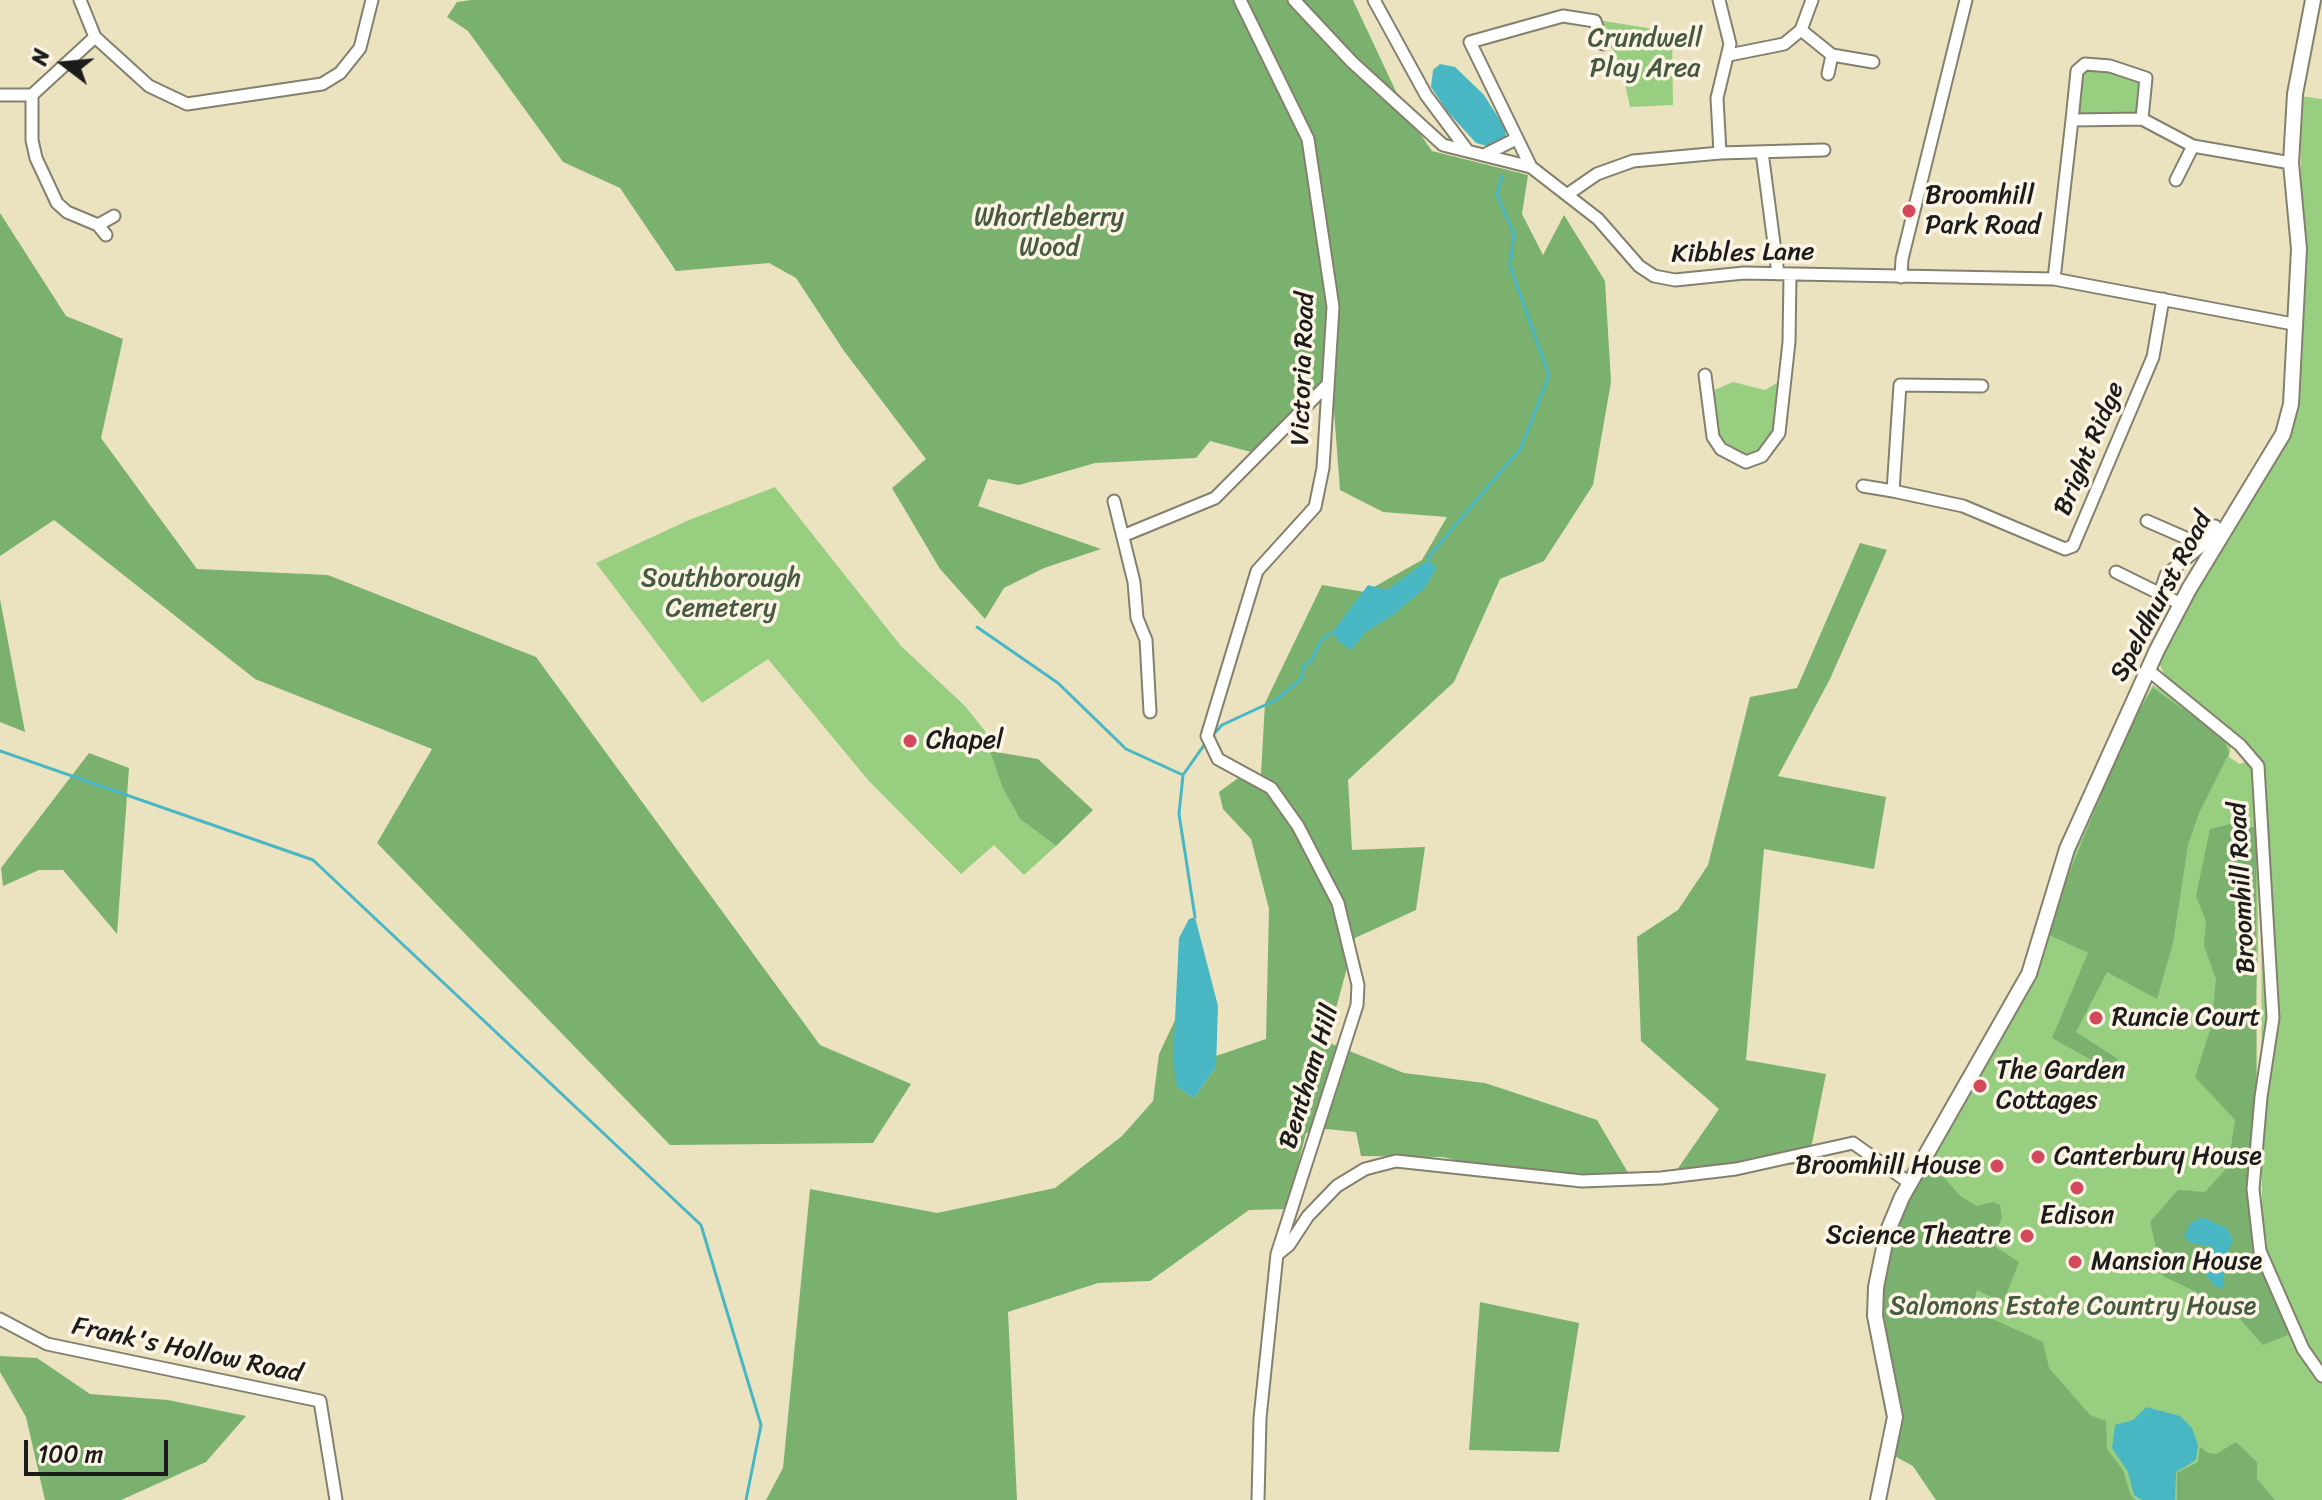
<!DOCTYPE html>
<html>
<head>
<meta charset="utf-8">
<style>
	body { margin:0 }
	#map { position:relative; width:2322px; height:1500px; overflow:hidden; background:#ebe3c0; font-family:Sriracha,sans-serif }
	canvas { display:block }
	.north { position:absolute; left:24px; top:24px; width:80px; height:80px; -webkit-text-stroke:6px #fcf5e5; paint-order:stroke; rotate:286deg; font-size:22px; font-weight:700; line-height:32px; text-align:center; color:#1c1c1c }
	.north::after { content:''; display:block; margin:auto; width:28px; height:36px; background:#1c1c1c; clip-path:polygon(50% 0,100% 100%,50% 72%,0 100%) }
	.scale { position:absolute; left:24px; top:1440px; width:144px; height:36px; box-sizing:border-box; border:4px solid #1c1c1c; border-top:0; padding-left:10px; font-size:24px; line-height:28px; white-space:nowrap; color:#1c1c1c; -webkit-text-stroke:6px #fcf5e5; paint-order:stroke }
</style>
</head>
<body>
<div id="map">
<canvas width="2322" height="1500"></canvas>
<div class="north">N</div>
<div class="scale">100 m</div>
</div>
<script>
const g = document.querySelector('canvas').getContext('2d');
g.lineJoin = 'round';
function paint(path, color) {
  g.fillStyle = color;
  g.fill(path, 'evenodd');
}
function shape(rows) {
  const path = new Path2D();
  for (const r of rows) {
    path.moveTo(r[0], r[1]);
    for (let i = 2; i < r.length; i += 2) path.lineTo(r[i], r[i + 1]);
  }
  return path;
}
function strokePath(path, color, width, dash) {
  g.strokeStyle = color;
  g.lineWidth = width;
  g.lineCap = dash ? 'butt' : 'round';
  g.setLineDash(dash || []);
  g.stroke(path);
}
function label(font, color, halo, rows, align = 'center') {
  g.font = font + ' Sriracha,sans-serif';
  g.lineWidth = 7;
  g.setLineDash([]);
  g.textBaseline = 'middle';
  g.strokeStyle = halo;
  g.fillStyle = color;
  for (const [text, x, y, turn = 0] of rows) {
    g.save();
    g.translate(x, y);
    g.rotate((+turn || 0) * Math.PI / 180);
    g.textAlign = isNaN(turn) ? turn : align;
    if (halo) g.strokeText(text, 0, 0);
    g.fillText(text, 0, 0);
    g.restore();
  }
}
paint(shape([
	[1598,20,1672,32,1673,105,1630,107,1623,75,1613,49,1603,44],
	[2085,64,2146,78,2142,119,2072,120,2077,71],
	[2300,96,2322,99,2322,1365,2314,1366,2302,1329,2262,1241,2261,765,2166,678,2160,665,2160,653,2289,436,2298,406,2307,257,2301,188],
	[1785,378,1770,448,1746,462,1721,449,1710,392,1733,382,1765,390],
	[775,487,901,646,965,706,985,731,1003,789,1020,819,1056,846,1024,875,994,845,961,874,868,780,768,659,702,703,596,563,689,520],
	[2153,685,2191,709,2231,744,2229,757,2240,764,2248,761,2257,771,2258,950,2253,1066,2257,1249,2299,1350,2322,1384,2322,1500,1936,1500,1913,1466,1893,1455,1905,1206,2020,1001,2067,867,2126,730]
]), '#98ce80');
paint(shape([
	[471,0,1353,0,1407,115,1432,151,1528,175,1522,214,1543,255,1564,215,1605,281,1611,382,1593,485,1544,561,1500,579,1454,682,1348,780,1352,850,1425,847,1416,910,1355,938,1327,1042,1404,1073,1485,1083,1597,1120,1630,1176,1512,1174,1443,1157,1361,1156,1356,1132,1326,1129,1306,1133,1287,1209,1249,1210,1150,1281,1098,1283,1008,1312,1017,1500,766,1500,783,1468,810,1189,937,1213,1055,1188,1122,1136,1153,1101,1159,1054,1177,1016,1177,1087,1194,1098,1216,1067,1216,1056,1266,1039,1269,909,1251,839,1223,809,1219,792,1245,773,1261,774,1265,703,1322,585,1365,592,1422,560,1447,517,1383,512,1340,490,1331,371,1251,452,1210,441,1196,458,1095,463,1019,485,988,479,978,506,1101,549,1044,568,1004,588,985,619,940,569,892,488,926,459,844,351,796,278,769,263,676,271,620,188,563,162,468,31,447,17,457,2],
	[0,213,66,316,123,339,101,438,197,569,328,575,536,657,820,1045,911,1084,873,1143,670,1145,377,843,432,749,255,679,54,520,0,556],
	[1860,543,1887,550,1830,679,1778,776,1886,797,1874,869,1764,849,1746,1060,1826,1074,1808,1163,1672,1177,1719,1109,1641,1041,1637,937,1678,910,1708,865,1750,697,1797,688],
	[0,599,25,732,0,722],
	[2153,688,2223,737,2229,753,2199,813,2188,845,2173,943,2157,999,2107,972,2076,1032,2118,1059,2111,1071,2052,1038,2088,953,2045,933,2127,731],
	[990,751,1038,759,1093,810,1056,846,1020,819,1003,789],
	[89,753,129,768,117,934,63,870,39,870,3,886,1,868],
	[2235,823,2256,828,2257,1211,2262,1241,2302,1329,2263,1345,2231,1309,2163,1276,2150,1222,2178,1190,2205,1192,2228,1167,2235,1120,2195,1077,2211,1027,2216,979,2204,946,2206,921,2196,896,2210,829],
	[1931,1162,1960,1196,1977,1206,1993,1202,2000,1205,2002,1218,1991,1244,2019,1262,2003,1303,1977,1290,1971,1309,2043,1342,2049,1368,2090,1415,2106,1421,2107,1449,2123,1470,2131,1496,2136,1500,1936,1500,1913,1466,1893,1455,1880,1299,1888,1249,1905,1206],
	[1480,1302,1579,1323,1559,1452,1469,1450],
	[0,1356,37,1358,90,1394,168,1400,246,1416,206,1462,121,1500,45,1500,26,1417,0,1372],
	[2236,1442,2257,1462,2257,1479,2275,1500,2177,1500,2177,1473,2198,1462,2200,1447,2208,1453,2216,1454]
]), '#7ab16e');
paint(shape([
	[1440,64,1455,67,1484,95,1505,128,1506,136,1501,142,1487,146,1476,143,1447,111,1431,87,1433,70],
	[1425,562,1437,566,1425,588,1393,615,1366,632,1351,650,1338,641,1334,630,1368,585,1387,590],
	[1195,917,1218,1006,1216,1067,1194,1098,1177,1087,1173,1060,1179,938,1189,919],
	[2201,1217,2227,1228,2233,1241,2224,1258,2224,1288,2216,1287,2204,1273,2213,1257,2213,1247,2191,1243,2184,1236,2190,1224],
	[2146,1407,2180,1416,2192,1428,2198,1445,2196,1460,2176,1472,2175,1500,2142,1500,2134,1495,2128,1472,2112,1448,2115,1425,2133,1420]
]), '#49b6c4');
strokePath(shape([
	[1428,566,1430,555,1521,448,1549,375,1510,266,1514,234,1497,195,1502,176],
	[977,627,1058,683,1126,749,1183,775],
	[1212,736,1222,725,1276,700,1301,679,1304,665,1311,661,1321,641,1329,634,1339,633],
	[0,751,313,860,701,1225,761,1425,746,1500],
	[1195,917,1179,814,1183,775,1207,741]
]), '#49b6c4', 3);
const minor = shape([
	[80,0,95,37,149,86,187,104,322,84,340,73,360,48,372,0],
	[1240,0,1308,139,1333,307,1323,468,1315,507,1257,571,1207,736,1218,759,1271,788,1298,826,1338,903,1358,985,1357,1005,1277,1254,1260,1418,1258,1500],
	[1294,0,1352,62,1443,145,1531,167,1598,219,1639,266,1654,276,1675,280,1744,273,2054,279,2293,324],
	[1374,0,1426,95,1467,150],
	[1719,0,1730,44,1717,98,1720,153],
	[1801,30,1832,55,1873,62],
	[95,37,32,95,32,140,36,158,57,203,67,212,98,225,106,235],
	[1729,55,1784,44,1801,30,1812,0],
	[1828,74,1832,55],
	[0,95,32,95],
	[2072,120,2077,71,2085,64,2110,66,2146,78,2142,119],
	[1762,152,1778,274],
	[1486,154,1516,139],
	[1531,167,1470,42,1563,16,1595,21,1603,44],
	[2176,180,2193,146],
	[1568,194,1597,174,1633,161,1720,153,1824,150],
	[98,225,114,216],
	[1901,277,1902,259,1966,0],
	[2054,279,2072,120,2142,119,2193,146,2291,163],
	[1705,375,1713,437,1721,449,1746,462,1762,456,1779,433,1789,342,1790,275],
	[1982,386,1900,385,1893,491,1963,506,2065,549,2073,546,2153,357,2163,299],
	[1863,486,1893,491],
	[1114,501,1134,582,1137,618,1146,640,1150,712],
	[2147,521,2202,545],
	[1125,535,1215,498,1327,385],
	[2116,572,2181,604],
	[2160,593,2166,575,2200,547,2215,526],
	[2148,670,2240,745,2258,766,2273,1018,2261,1097,2253,1189,2260,1251,2303,1349,2322,1376],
	[1278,1254,1289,1245,1308,1216,1337,1186,1365,1169,1396,1161,1582,1181,1661,1178,1736,1169,1853,1143,1911,1184],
	[0,1319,47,1344,320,1401,336,1500]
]);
const tertiary = shape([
	[1878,1500,1895,1417,1875,1316,1876,1287,1887,1233,1902,1197,2029,974,2067,849,2157,650,2189,589,2283,434,2291,404,2299,249,2291,163,2295,94,2313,0]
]);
strokePath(minor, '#84806e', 15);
strokePath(tertiary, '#84806e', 18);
strokePath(minor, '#fff', 11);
strokePath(tertiary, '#fff', 14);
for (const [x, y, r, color] of [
	[1909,211,8,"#d1495b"],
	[910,741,8,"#d1495b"],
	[2096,1018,8,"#d1495b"],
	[1980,1086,8,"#d1495b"],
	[2038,1157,8,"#d1495b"],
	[1997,1166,8,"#d1495b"],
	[2077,1188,8,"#d1495b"],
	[2027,1236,8,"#d1495b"],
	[2075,1262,8,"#d1495b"]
]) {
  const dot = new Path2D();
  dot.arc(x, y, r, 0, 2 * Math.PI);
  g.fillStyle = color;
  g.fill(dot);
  strokePath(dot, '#fcf5e5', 3);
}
label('26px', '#475a3f', '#fcf5e5', [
	["Crundwell",1645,39],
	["Play Area",1645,69],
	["Whortleberry",1049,218],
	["Wood",1049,248],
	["Southborough",721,579],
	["Cemetery",721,609],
	["Salomons Estate Country House",2073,1307]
]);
label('26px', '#1c1c1c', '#fcf5e5', [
	["Broomhill",1925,196],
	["Park Road",1925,226],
	["Chapel",926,741],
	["Runcie Court",2112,1018],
	["The Garden",1996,1071],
	["Cottages",1996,1101],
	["Canterbury House",2054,1157],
	["Broomhill House",1981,1166,"right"],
	["Edison",2077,1216,"center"],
	["Science Theatre",2011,1236,"right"],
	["Mansion House",2091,1262]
], 'left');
label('26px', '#1c1c1c', '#fcf5e5', [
	["Kibbles Lane",1743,254,-1],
	["Victoria Road",1304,369,-88],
	["Bright Ridge",2090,449,-67],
	["Speldhurst Road",2162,597,-62],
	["Broomhill Road",2243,888,-93],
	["Bentham Hill",1310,1077,-73],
	["Frank's Hollow Road",187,1351,12]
]);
</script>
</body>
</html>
